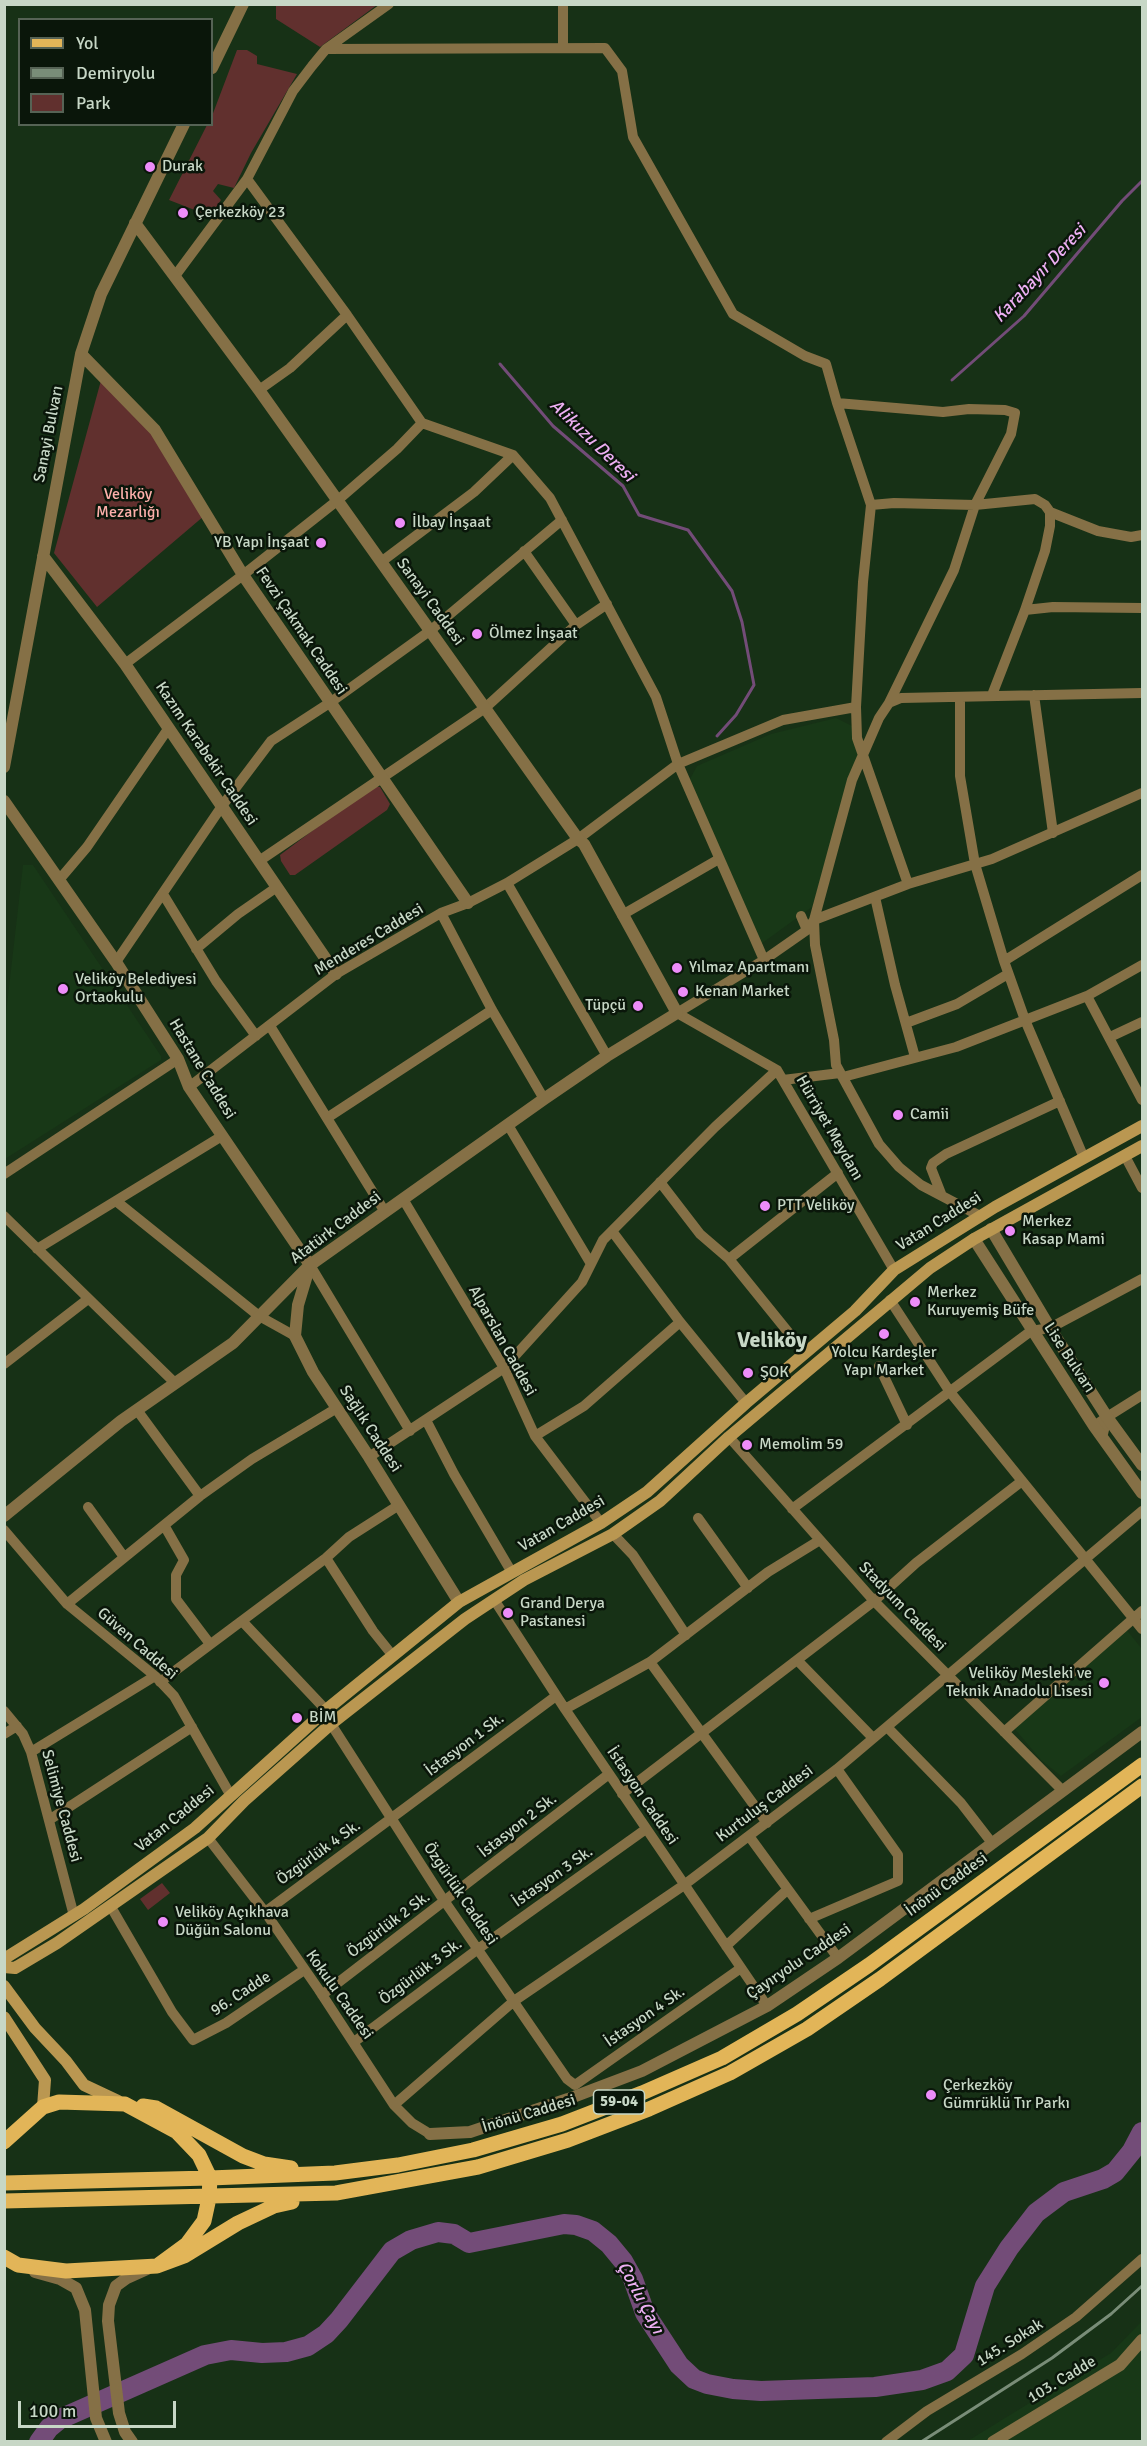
<!DOCTYPE html>
<html>
<head>
<meta charset="utf-8">
<style>
	body { margin:0 }
	#map { position:relative; width:1147px; height:2446px; overflow:hidden; background:#173116; font-family:Signika,sans-serif }
	canvas { display:block }
	.frame { position:absolute; inset:0; border:6px solid #c7d7c6; pointer-events:none }
	.legend { position:absolute; left:18px; top:18px; width:195px; height:108px; box-sizing:border-box; background:#0a160a; border:2px solid #566355; margin:0; padding:8px 10px; list-style:none; font-size:18px; color:#c7d7c6 }
	.legend li { display:flex; align-items:center; gap:12px; height:30px }
	.legend b { width:30px; border:2px solid #566355 }
	.scale { position:absolute; left:18px; top:2401px; width:158px; height:27px; box-sizing:border-box; border:3px solid #c7d7c6; border-top:0; padding-left:8px; font-size:18px; line-height:21px; white-space:nowrap; color:#c7d7c6; -webkit-text-stroke:4px #0a160a; paint-order:stroke }
</style>
</head>
<body>
<div id="map">
<canvas width="1147" height="2446"></canvas>
<div class="frame"></div>
<ul class="legend">
<li><b style="height:8px;background:#e2b558"></b>Yol</li>
<li><b style="height:8px;background:#798d78"></b>Demiryolu</li>
<li><b style="height:16px;background:#61302e"></b>Park</li>
</ul>
<div class="scale">100 m</div>
</div>
<script>
const g = document.querySelector('canvas').getContext('2d');
g.lineJoin = 'round';
function paint(path, color) {
  g.fillStyle = color;
  g.fill(path, 'evenodd');
}
function shape(rows) {
  const path = new Path2D();
  for (const r of rows) {
    path.moveTo(r[0], r[1]);
    for (let i = 2; i < r.length; i += 2) path.lineTo(r[i], r[i + 1]);
  }
  return path;
}
function strokePath(path, color, width, dash) {
  g.strokeStyle = color;
  g.lineWidth = width;
  g.lineCap = dash ? 'butt' : 'round';
  g.setLineDash(dash || []);
  g.stroke(path);
}
function label(font, color, halo, rows, align = 'center') {
  g.font = font + ' Signika,sans-serif';
  g.lineWidth = 5;
  g.setLineDash([]);
  g.textBaseline = 'middle';
  g.strokeStyle = halo;
  g.fillStyle = color;
  for (const [text, x, y, turn = 0] of rows) {
    g.save();
    g.translate(x, y);
    g.rotate((+turn || 0) * Math.PI / 180);
    g.textAlign = isNaN(turn) ? turn : align;
    if (halo) g.strokeText(text, 0, 0);
    g.fillText(text, 0, 0);
    g.restore();
  }
}
paint(shape([
	[836,718,852,726,858,758,812,907,761,944,690,779,697,766,771,734],
	[23,865,33,865,161,1056,161,1060,5,1159,5,1022],
	[1126,1629,1142,1649,1142,1717,1061,1776,1041,1760,1014,1728],
	[1142,2321,1142,2441,966,2442,1111,2353]
]), '#183817');
paint(shape([
	[276,5,377,5,320,47,276,19],
	[237,50,247,50,257,56,257,64,297,74,251,153,234,188,218,184,213,191,221,200,210,216,169,200,207,125,212,124,212,116],
	[103,373,151,430,204,516,97,607,54,553],
	[372,786,380,787,390,804,387,810,295,875,290,875,281,861,280,855],
	[162,1883,170,1893,148,1910,140,1899]
]), '#61302e');
strokePath(shape([
	[500,364,553,426,623,486,639,515,688,530,732,591,742,622,754,685,736,715,717,736],
	[952,380,1024,316,1122,201,1142,181]
]), '#734c78', 3);
strokePath(shape([
	[39,2442,49,2428,60,2419,205,2355,231,2350,262,2353,286,2352,308,2346,326,2334,339,2320,392,2251,411,2240,438,2232,454,2234,469,2243,564,2224,576,2225,593,2231,609,2244,623,2261,633,2279,645,2313,679,2365,694,2379,707,2384,733,2389,761,2391,875,2387,922,2380,947,2371,964,2355,985,2286,1009,2248,1036,2213,1064,2192,1103,2179,1115,2172,1132,2151,1142,2132]
]), '#734c78', 20);
strokePath(shape([
	[563,4,563,48],
	[326,49,605,48,622,71,633,137,733,314,805,356,826,364,837,403],
	[247,179,347,315,422,423,513,455,550,498,656,697,678,764,764,960],
	[175,276,247,179,293,91,312,66,326,49,389,4],
	[259,390,290,368,347,315],
	[871,505,894,503,975,505,1011,434,1015,413,1005,410,969,409,943,412,837,403,871,505,863,582,856,707,857,738,908,884],
	[1050,512,1098,531,1131,537,1142,535],
	[524,551,576,625],
	[381,562,474,492,513,455],
	[1025,610,1053,607,1142,608],
	[125,664,243,575,338,500,397,449,422,423],
	[1034,695,1053,833],
	[960,697,960,776,975,864,1004,961,1025,1020,1084,1158],
	[889,703,954,570,975,505,1035,499,1045,505,1050,512,1050,526,1045,551,1025,610,992,695],
	[259,861,485,708,576,625,607,604],
	[59,880,87,847,168,729],
	[507,883,607,1056],
	[163,894,216,981,256,1036],
	[875,897,895,985,915,1057],
	[441,913,492,1010,544,1099],
	[622,915,719,859],
	[801,916,807,930],
	[196,949,238,914,277,887],
	[1004,961,1142,875],
	[116,962,222,806,271,741,331,702,431,630,562,520],
	[1087,996,1142,1100],
	[906,1023,957,1004,1008,974],
	[270,1026,385,1212],
	[1110,1037,1142,1022],
	[843,1077,956,1047,1087,996,1142,965],
	[783,1080,840,1073],
	[189,1087,336,974,441,913,468,903,507,883,578,839,678,764,783,720,856,707],
	[327,1118,492,1010],
	[508,1125,591,1264],
	[1125,1156,1142,1188],
	[4,1174,178,1059],
	[660,1182,700,1234,729,1259,805,1353],
	[942,1196,931,1168,933,1163,946,1154,1060,1101],
	[403,1199,504,1368,535,1436,601,1523],
	[116,1201,259,1316,295,1336],
	[4,1216,175,1383],
	[980,1216,921,1185,899,1167,879,1144,836,1065,834,1040,815,945,814,920,852,780,879,718,889,703,901,698,1142,693],
	[612,1231,680,1322,746,1403],
	[37,1249,222,1136],
	[729,1259,838,1173],
	[310,1265,410,1431],
	[894,1270,777,1070,677,1013,764,960,807,930,814,920,908,884,992,859,1142,793],
	[890,1300,950,1392,1142,1629],
	[4,1364,88,1299],
	[879,1366,907,1425],
	[137,1410,200,1496],
	[1107,1417,1142,1395],
	[426,1420,454,1474,511,1571],
	[1094,1426,1107,1417,1102,1438],
	[535,1436,584,1406,680,1322],
	[729,1437,874,1601,1062,1790],
	[369,1457,504,1368,582,1282,603,1240,715,1127,777,1070],
	[88,1507,124,1557],
	[792,1509,1031,1331,1050,1328,1142,1279],
	[698,1518,748,1588],
	[164,1525,184,1560,176,1575,176,1599,210,1644],
	[4,1530,67,1604,155,1676,174,1696,231,1796],
	[613,1534,633,1555,686,1635],
	[326,1558,373,1631,393,1656],
	[495,1601,565,1709,767,2006],
	[67,1604,200,1496,252,1459,337,1408],
	[242,1621,326,1710],
	[798,1661,873,1738],
	[650,1662,767,1823],
	[160,1682,326,1558,349,1537,399,1505],
	[565,1709,650,1662,768,1572,820,1540],
	[4,1711,23,1734,31,1752,74,1916],
	[331,1724,441,1896,567,2079,575,2085,741,1968],
	[887,1727,961,1803,992,1843],
	[1004,1732,1142,1611],
	[4,1734,17,1726],
	[31,1752,155,1676],
	[622,1794,874,1601,916,1563,1022,1481],
	[49,1820,192,1727],
	[749,1836,838,1958],
	[208,1838,265,1912,319,1990,394,2105,412,2123,430,2134],
	[111,1907,172,2012,193,2040,226,2023,304,1970],
	[265,1912,556,1696],
	[809,1919,898,1881,898,1855,837,1769],
	[726,1946,787,1890],
	[322,1995,609,1774],
	[354,2042,478,1949,646,1829],
	[394,2105,514,2001,684,1885,837,1769,1142,1511],
	[886,2442,927,2411,1022,2354,1076,2317,1142,2259]
]), '#857046', 10);
strokePath(shape([
	[212,68,243,4],
	[81,354,155,430,243,575,468,903],
	[43,556,125,664,336,974],
	[4,767,81,354,101,294,184,124],
	[4,801,116,962,178,1059,189,1087,310,1265,298,1305,295,1336,313,1372,369,1457,459,1602],
	[991,1229,1050,1328,1107,1417,1142,1465],
	[974,1239,1094,1426,1142,1493],
	[4,1516,121,1421,233,1343,310,1265,544,1099,607,1056,677,1013,584,844,578,839,259,390,135,223],
	[430,2134,470,2132,568,2099,642,2071,767,2006,838,1958,1142,1732],
	[35,2272,60,2279,76,2288,85,2310,96,2418,106,2442],
	[132,2442,125,2432,119,2413,108,2321,109,2305,116,2286,127,2278,147,2269],
	[993,2442,1120,2365,1142,2340]
]), '#857046', 12);
strokePath(shape([
	[4,1962,7,1957,84,1909,195,1828,326,1710,459,1602,601,1523,647,1492,746,1403,855,1311,894,1270,995,1207,1142,1126],
	[4,1967,15,1968,57,1943,208,1838,244,1801,331,1724,465,1619,524,1580,613,1534,660,1501,729,1437,930,1268,974,1239,1142,1146],
	[4,1986,35,2028,66,2061,84,2085,118,2101],
	[4,2017,45,2080,43,2107]
]), '#ba9751', 12);
strokePath(shape([
	[143,2106,156,2108,243,2156,264,2164,291,2168],
	[4,2142,43,2107,59,2102,125,2104,177,2132,199,2155,210,2178,209,2198,204,2221,187,2244,157,2266],
	[4,2183,210,2178,335,2173,398,2165,473,2150,562,2124,642,2093,722,2058,797,2014,869,1965,1142,1765],
	[4,2201,336,2193,478,2167,568,2140,649,2109,730,2073,807,2029,880,1979,1142,1786],
	[4,2257,18,2265,66,2271,157,2266,184,2256,238,2223,274,2206,292,2202]
]), '#e2b558', 15);
strokePath(shape([
	[921,2442,1052,2358,1111,2314,1142,2286]
]), '#798d78', 3);
for (const [x, y, r, color] of [
	[150,167,6,"#ed8cf9"],
	[183,213,6,"#ed8cf9"],
	[400,523,6,"#ed8cf9"],
	[321,543,6,"#ed8cf9"],
	[477,634,6,"#ed8cf9"],
	[677,968,6,"#ed8cf9"],
	[63,989,6,"#ed8cf9"],
	[683,992,6,"#ed8cf9"],
	[638,1006,6,"#ed8cf9"],
	[898,1115,6,"#ed8cf9"],
	[765,1206,6,"#ed8cf9"],
	[1010,1231,6,"#ed8cf9"],
	[915,1302,6,"#ed8cf9"],
	[884,1334,6,"#ed8cf9"],
	[748,1373,6,"#ed8cf9"],
	[747,1445,6,"#ed8cf9"],
	[508,1613,6,"#ed8cf9"],
	[1104,1683,6,"#ed8cf9"],
	[297,1718,6,"#ed8cf9"],
	[163,1922,6,"#ed8cf9"],
	[931,2095,6,"#ed8cf9"]
]) {
  const dot = new Path2D();
  dot.arc(x, y, r, 0, 2 * Math.PI);
  g.fillStyle = color;
  g.fill(dot);
  strokePath(dot, '#0a160a', 2);
}
for (const [x, y, w] of [
	[619,2102,51]
]) {
  const box = new Path2D();
  box.roundRect(x - w / 2, y - 12, w, 24, 4.5);
  g.fillStyle = '#0a160a';
  g.fill(box);
  strokePath(box, '#c7d7c6', 1.5);
}
label('bold 15px', '#c7d7c6', null, [
	["59-04",619,2102]
]);
label('16px', '#c7d7c6', '#0a160a', [
	["Durak",162,167],
	["Çerkezköy 23",195,213],
	["İlbay İnşaat",412,523],
	["YB Yapı İnşaat",309,543,"right"],
	["Ölmez İnşaat",489,634],
	["Yılmaz Apartmanı",689,968],
	["Veliköy Belediyesi",75,980],
	["Ortaokulu",75,998],
	["Kenan Market",695,992],
	["Tüpçü",626,1006,"right"],
	["Camii",910,1115],
	["PTT Veliköy",777,1206],
	["Merkez",1022,1222],
	["Kasap Mami",1022,1240],
	["Merkez",927,1293],
	["Kuruyemiş Büfe",927,1311],
	["Yolcu Kardeşler",884,1353,"center"],
	["Yapı Market",884,1371,"center"],
	["ŞOK",760,1373],
	["Memolim 59",759,1445],
	["Grand Derya",520,1604],
	["Pastanesi",520,1622],
	["Veliköy Mesleki ve",1092,1674,"right"],
	["Teknik Anadolu Lisesi",1092,1692,"right"],
	["BİM",309,1718],
	["Veliköy Açıkhava",175,1913],
	["Düğün Salonu",175,1931],
	["Çerkezköy",943,2086],
	["Gümrüklü Tır Parkı",943,2104]
], 'left');
label('16px', '#c7d7c6', '#0a160a', [
	["Sanayi Bulvarı",49,434,-79],
	["Sanayi Caddesi",430,602,54],
	["Fevzi Çakmak Caddesi",301,631,56],
	["Kazım Karabekir Caddesi",206,754,56],
	["Menderes Caddesi",369,940,-31],
	["Hastane Caddesi",202,1069,59],
	["Hürriyet Meydanı",829,1128,60],
	["Vatan Caddesi",939,1222,-32],
	["Atatürk Caddesi",336,1228,-37],
	["Alparslan Caddesi",502,1341,61],
	["Lise Bulvarı",1069,1358,57],
	["Sağlık Caddesi",370,1429,57],
	["Vatan Caddesi",562,1524,-30],
	["Stadyum Caddesi",902,1607,46],
	["Güven Caddesi",137,1644,41],
	["İstasyon 1 Sk.",465,1745,-37],
	["İstasyon Caddesi",642,1796,56],
	["Kurtuluş Caddesi",765,1804,-37],
	["Selimiye Caddesi",61,1806,75],
	["Vatan Caddesi",175,1819,-39],
	["İstasyon 2 Sk.",518,1826,-38],
	["Özgürlük 4 Sk.",319,1853,-36],
	["İstasyon 3 Sk.",553,1877,-35],
	["İnönü Caddesi",947,1885,-36],
	["Özgürlük Caddesi",460,1894,56],
	["Özgürlük 2 Sk.",389,1925,-37],
	["Çayıryolu Caddesi",799,1962,-34],
	["Özgürlük 3 Sk.",421,1972,-37],
	["96. Cadde",241,1994,-33],
	["Kokulu Caddesi",339,1995,55],
	["İstasyon 4 Sk.",645,2017,-35],
	["İnönü Caddesi",529,2114,-17],
	["145. Sokak",1010,2343,-32],
	["103. Cadde",1062,2380,-31]
]);
label('16px', '#fcafaa', '#0a160a', [
	["Veliköy",128,495],
	["Mezarlığı",128,513]
]);
label('italic 18px', '#edaff3', '#0a160a', [
	["Karabayır Deresi",1040,274,-47],
	["Alikuzu Deresi",592,441,44],
	["Çorlu Çayı",640,2298,62]
]);
label('bold 22px', '#c7d7c6', '#0a160a', [
	["Veliköy",772,1341]
]);
</script>
</body>
</html>
